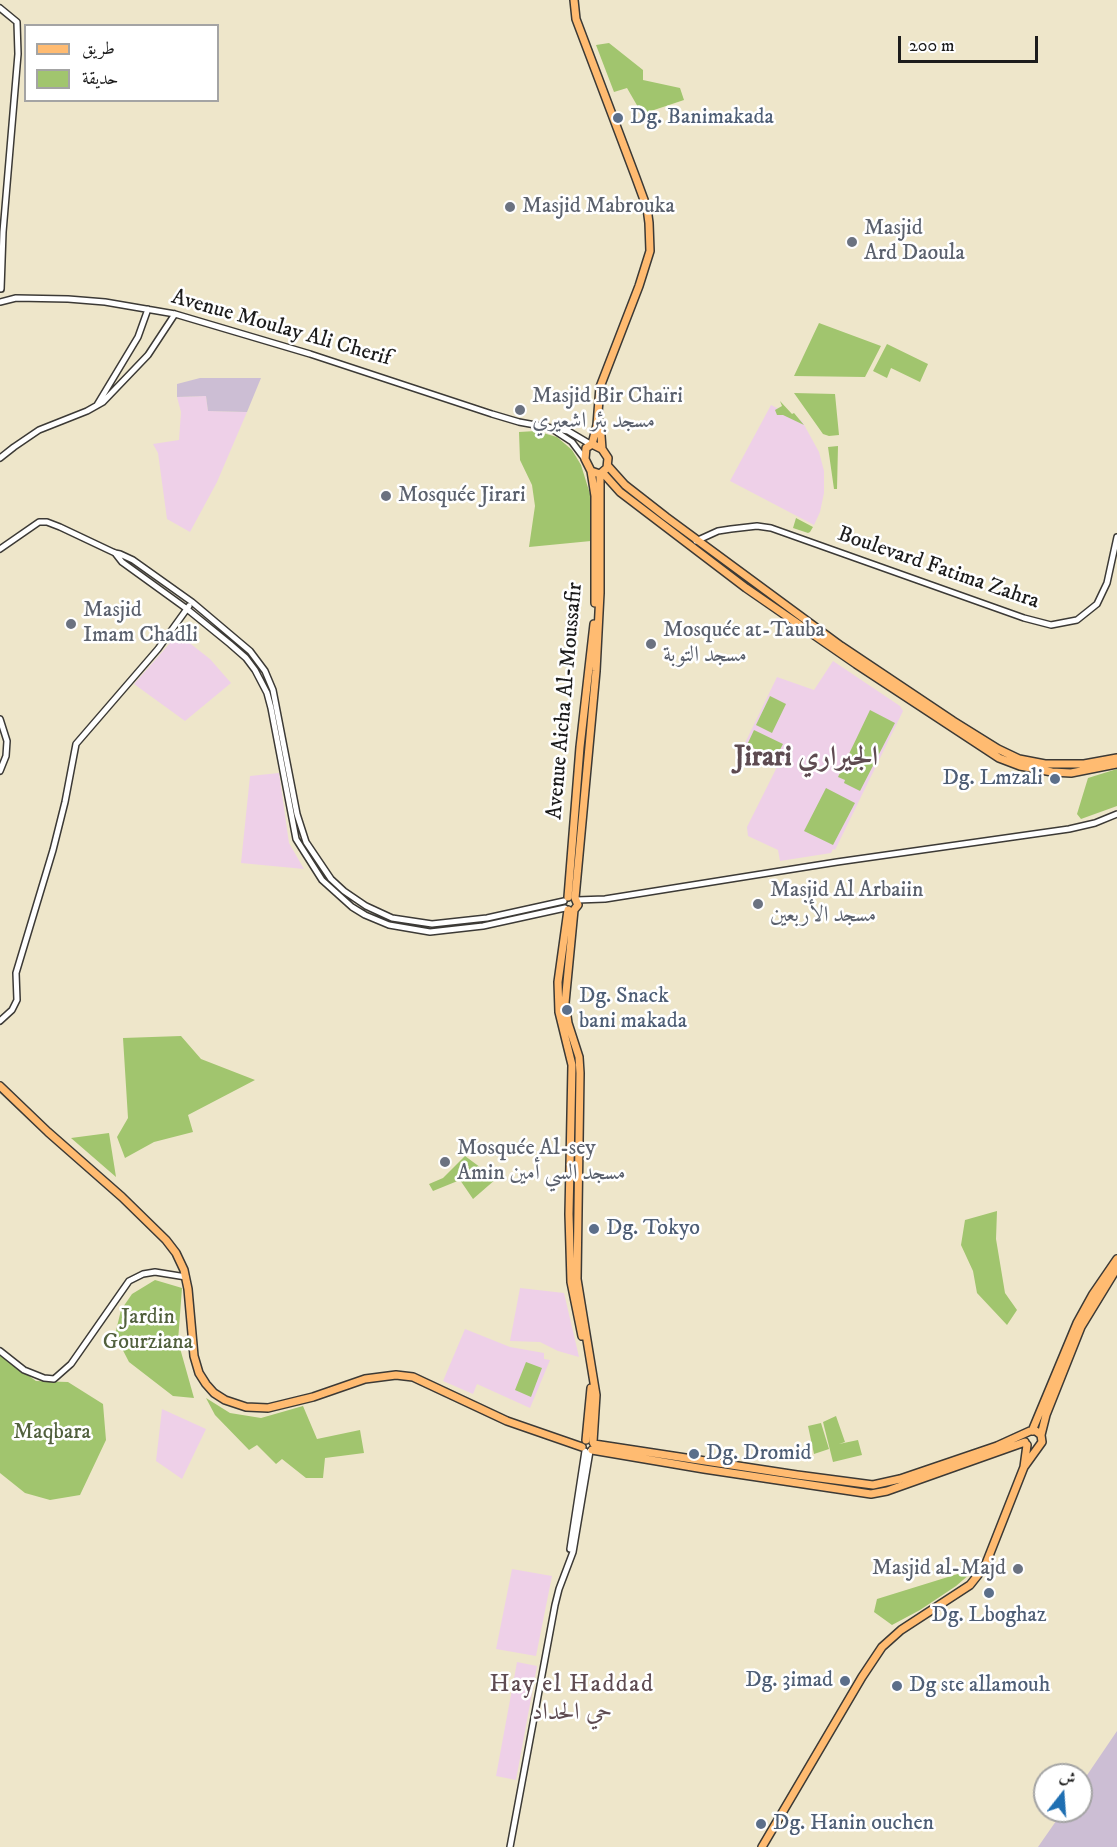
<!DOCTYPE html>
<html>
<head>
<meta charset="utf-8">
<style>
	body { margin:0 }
	#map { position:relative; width:1117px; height:1847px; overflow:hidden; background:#eee6ca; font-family:"IM FELL DW Pica",Amiri,serif }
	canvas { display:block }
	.legend { position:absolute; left:24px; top:24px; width:195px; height:78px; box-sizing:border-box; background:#fff; border:2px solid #a4a4a4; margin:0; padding:8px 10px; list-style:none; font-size:18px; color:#1c1c1c }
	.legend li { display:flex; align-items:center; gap:12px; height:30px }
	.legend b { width:30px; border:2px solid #a4a4a4 }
	.north { position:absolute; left:1033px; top:1763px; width:60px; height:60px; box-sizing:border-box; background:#fff; border:2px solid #a4a4a4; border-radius:50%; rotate:17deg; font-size:16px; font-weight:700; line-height:24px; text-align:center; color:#1c1c1c }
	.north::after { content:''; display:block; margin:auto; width:21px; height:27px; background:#1f6fb2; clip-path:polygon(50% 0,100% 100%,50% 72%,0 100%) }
	.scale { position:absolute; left:898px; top:36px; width:140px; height:27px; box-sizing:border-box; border:3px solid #1c1c1c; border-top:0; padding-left:8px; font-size:18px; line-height:21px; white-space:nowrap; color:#1c1c1c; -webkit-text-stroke:4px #fff; paint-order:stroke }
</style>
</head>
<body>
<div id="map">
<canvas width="1117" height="1847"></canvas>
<ul class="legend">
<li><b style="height:8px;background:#ffbb71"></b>طريق</li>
<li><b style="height:16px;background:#a1c56e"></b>حديقة</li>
</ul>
<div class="north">ش</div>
<div class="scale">200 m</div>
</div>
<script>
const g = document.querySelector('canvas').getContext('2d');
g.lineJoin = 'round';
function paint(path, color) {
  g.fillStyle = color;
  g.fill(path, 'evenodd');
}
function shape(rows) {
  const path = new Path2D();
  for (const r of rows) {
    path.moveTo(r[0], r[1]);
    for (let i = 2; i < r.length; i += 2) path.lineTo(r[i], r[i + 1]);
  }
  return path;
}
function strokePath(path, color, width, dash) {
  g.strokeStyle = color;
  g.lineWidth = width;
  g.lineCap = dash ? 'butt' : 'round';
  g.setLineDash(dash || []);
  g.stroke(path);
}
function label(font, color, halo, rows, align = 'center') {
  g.font = font + ' "IM FELL DW Pica",Amiri,serif';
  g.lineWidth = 5;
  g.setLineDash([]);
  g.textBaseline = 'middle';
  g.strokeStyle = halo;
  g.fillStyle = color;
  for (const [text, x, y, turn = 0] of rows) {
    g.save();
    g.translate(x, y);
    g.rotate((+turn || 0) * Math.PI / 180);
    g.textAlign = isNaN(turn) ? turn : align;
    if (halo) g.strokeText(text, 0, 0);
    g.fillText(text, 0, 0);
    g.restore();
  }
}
paint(shape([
	[206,396,208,411,247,412,217,482,190,532,167,519,158,453,153,444,179,440,181,412,177,397],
	[771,405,802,421,819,452,824,471,824,493,820,512,814,525,730,481],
	[178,634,210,659,231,683,185,721,134,684],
	[833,661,900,706,903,711,835,850,833,849,831,853,780,861,778,850,748,836,747,827,779,763,744,745,777,677,814,690],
	[279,773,289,843,304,869,241,863,250,776],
	[520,1288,564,1293,579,1357,558,1351,540,1342,510,1341],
	[465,1329,510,1347,544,1353,544,1359,550,1360,530,1408,477,1384,473,1394,443,1381],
	[162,1409,206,1429,182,1479,156,1461],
	[512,1569,552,1576,536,1656,496,1649],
	[517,1662,537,1666,516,1780,496,1776]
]), '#eed0e8');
paint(shape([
	[200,378,261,378,247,412,208,411,206,396,177,397,177,384],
	[1117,1731,1117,1847,1038,1847,1063,1811,1081,1811,1081,1784]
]), '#ccbed4');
paint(shape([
	[609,43,643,70,643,80,680,88,684,100,642,114,627,88,614,92,596,45],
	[819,323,881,346,865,377,794,376],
	[887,344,928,364,920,382,891,368,887,378,873,371],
	[794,393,835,394,839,435,829,436,823,434],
	[780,401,792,414,794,413,804,425,783,415,777,415,775,410,782,406],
	[536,431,557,437,572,450,581,465,590,494,591,541,529,547,535,506,532,485,520,460,519,432],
	[838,446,837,489,834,489,828,447],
	[796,518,813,527,810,532,808,533,793,528],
	[770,696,786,704,772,733,756,725],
	[870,710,895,723,860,791,844,783,845,780,838,777],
	[754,730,783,744,775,759,747,745],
	[1117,769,1117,806,1081,819,1077,814,1088,778],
	[826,788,855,803,833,845,804,831],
	[181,1036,201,1059,255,1080,188,1115,193,1132,154,1142,125,1158,117,1137,128,1118,123,1038],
	[109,1133,116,1177,71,1138],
	[465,1156,496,1179,473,1199,460,1180,433,1191,429,1184,443,1178],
	[997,1211,996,1239,1005,1293,1017,1310,1007,1325,977,1293,973,1271,961,1245,965,1220],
	[155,1280,182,1288,178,1341,194,1398,173,1396,129,1362,115,1335,121,1310,132,1294],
	[0,1355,36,1381,68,1382,103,1404,106,1440,80,1495,50,1500,25,1493,0,1473],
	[526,1362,542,1368,531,1397,515,1390],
	[206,1398,230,1413,261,1418,303,1406,317,1439,360,1430,364,1453,325,1458,323,1478,306,1478,282,1459,276,1464,257,1445,249,1450,215,1415],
	[836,1416,845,1442,839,1444,858,1440,862,1455,833,1462,823,1422],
	[821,1423,829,1449,814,1454,808,1426],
	[977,1568,956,1586,920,1610,892,1625,874,1612,877,1599]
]), '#a1c56e');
const minor = shape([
	[0,8,17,22,18,54,3,232,1,289],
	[0,302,16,298,68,299,105,302,175,314,310,354,492,414,519,422,568,431,590,444],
	[97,405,138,337,148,309],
	[552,429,572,442,584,458],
	[0,458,14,447,39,430,87,411,103,402,148,355,175,314],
	[696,541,718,531,731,529,757,526,771,528,1024,618,1051,625,1077,620,1097,604,1107,583,1117,537],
	[0,549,39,522,47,522,60,527,115,553,120,554,133,560,192,602,250,651,265,671,273,690,297,814,306,842,331,879,344,891,366,906,392,918,432,924,487,918,564,901],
	[115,553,122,562,187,609,230,644,246,658,255,670,267,693,271,708,296,839,322,880,352,907,365,915,389,925,430,932,483,926,565,908],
	[0,719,7,741,6,756,0,771],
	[577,900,605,899,837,862,1069,829,1095,823,1117,814],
	[0,1021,12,1010,17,1000,16,973,53,850,65,802,76,744,158,649,189,606],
	[0,1351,24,1370,44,1378,54,1379,71,1364,129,1281,143,1274,155,1272,186,1277],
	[570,1549,585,1451],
	[510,1847,555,1605,559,1589,573,1552,590,1451]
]);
const major = shape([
	[574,0,576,19,636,178,647,208,649,223,650,251,639,286,600,387,597,425,592,444],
	[600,422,602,449],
	[592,444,602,449,608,458,607,468,600,474,591,471,585,459,586,448,592,444],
	[608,466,625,485,666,517,841,646,953,721,998,749,1019,759,1045,764,1084,764,1117,758],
	[591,471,595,496,595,603],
	[603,473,620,492,746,588,856,664,999,758,1020,766,1052,772,1071,773,1117,764],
	[568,897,580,747,594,624],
	[568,910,558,982,559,1012,572,1065,569,1214,571,1282,582,1336],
	[0,1086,48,1132,122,1197,166,1240,176,1253,184,1270,188,1289,194,1356,199,1373,206,1384,214,1393,225,1400,246,1407,268,1408,313,1397,365,1379,396,1375,413,1377,507,1421,582,1447],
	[1032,1431,1077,1323,1093,1294,1117,1259],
	[586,1440,591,1388],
	[593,1442,596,1395,577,1279,580,1073,579,1057,568,1023,565,1003,574,910,578,905,575,898,596,671,600,593,600,474],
	[594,1444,797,1475,873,1485,900,1479,997,1446,1030,1431,1036,1431,1041,1435],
	[592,1450,704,1469,871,1494,887,1491,1025,1442],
	[1024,1467,1042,1442,1041,1435,1046,1415,1081,1327,1117,1268],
	[762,1847,862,1677,882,1647,901,1630,970,1585,985,1566,1024,1467,1027,1445]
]);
strokePath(minor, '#3c3a36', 8);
strokePath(major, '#3c3a36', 10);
strokePath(minor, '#fff', 5);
strokePath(major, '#ffbb71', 7);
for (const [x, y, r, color] of [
	[618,118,6,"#5c6f8a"],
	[510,207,6,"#6b7280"],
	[852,242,6,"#6b7280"],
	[520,410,6,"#6b7280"],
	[386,496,6,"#6b7280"],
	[71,624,6,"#6b7280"],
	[651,644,6,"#6b7280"],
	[1055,779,6,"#5c6f8a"],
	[758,904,6,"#6b7280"],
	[567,1010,6,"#5c6f8a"],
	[445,1162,6,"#6b7280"],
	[594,1229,6,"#5c6f8a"],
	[694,1454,6,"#5c6f8a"],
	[1018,1569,6,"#6b7280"],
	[989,1593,6,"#5c6f8a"],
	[845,1681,6,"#5c6f8a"],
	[897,1686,6,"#5c6f8a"],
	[761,1824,6,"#5c6f8a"]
]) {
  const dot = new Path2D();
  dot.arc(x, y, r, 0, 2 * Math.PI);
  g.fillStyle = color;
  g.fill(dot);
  strokePath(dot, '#fff', 2);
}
label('22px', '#4e5e75', '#fff', [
	["Dg. Banimakada",630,118],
	["Dg. Lmzali",1043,779,"right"],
	["Dg. Snack",579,997],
	["bani makada",579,1022],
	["Dg. Tokyo",606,1229],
	["Dg. Dromid",706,1454],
	["Dg. Lboghaz",989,1616,"center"],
	["Dg. 3imad",833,1681,"right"],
	["Dg ste allamouh",909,1686],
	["Dg. Hanin ouchen",773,1824]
], 'left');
label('22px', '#5b616d', '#fff', [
	["Masjid Mabrouka",522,207],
	["Masjid",864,229],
	["Ard Daoula",864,254],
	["Masjid Bir Chaïri",532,397],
	["مسجد بئر اشعيري",532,422],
	["Mosquée Jirari",398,496],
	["Masjid",83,611],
	["Imam Chadli",83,636],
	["Mosquée at-Tauba",663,631],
	["مسجد التوبة",663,656],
	["Masjid Al Arbaiin",770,891],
	["مسجد الأربعين",770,916],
	["Mosquée Al-sey",457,1149],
	["Amin مسجد السي أمين",457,1174],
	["Masjid al-Majd",1006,1569,"right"]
], 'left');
label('22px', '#1c1c1c', '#fff', [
	["Avenue Moulay Ali Cherif",281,329,16],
	["Boulevard Fatima Zahra",938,569,19],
	["Avenue Aicha Al-Moussafir",566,701,-85]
]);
label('22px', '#51603d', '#fff', [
	["Jardin",148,1318],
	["Gourziana",148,1343],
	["Maqbara",52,1433]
]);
g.letterSpacing = '1.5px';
label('24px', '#5e4b51', '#fff', [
	["Hay el Haddad",572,1686],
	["حي الحداد",572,1714]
]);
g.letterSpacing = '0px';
label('bold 28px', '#5e4b51', '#fff', [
	["Jirari الجيراري",806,759]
]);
</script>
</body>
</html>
